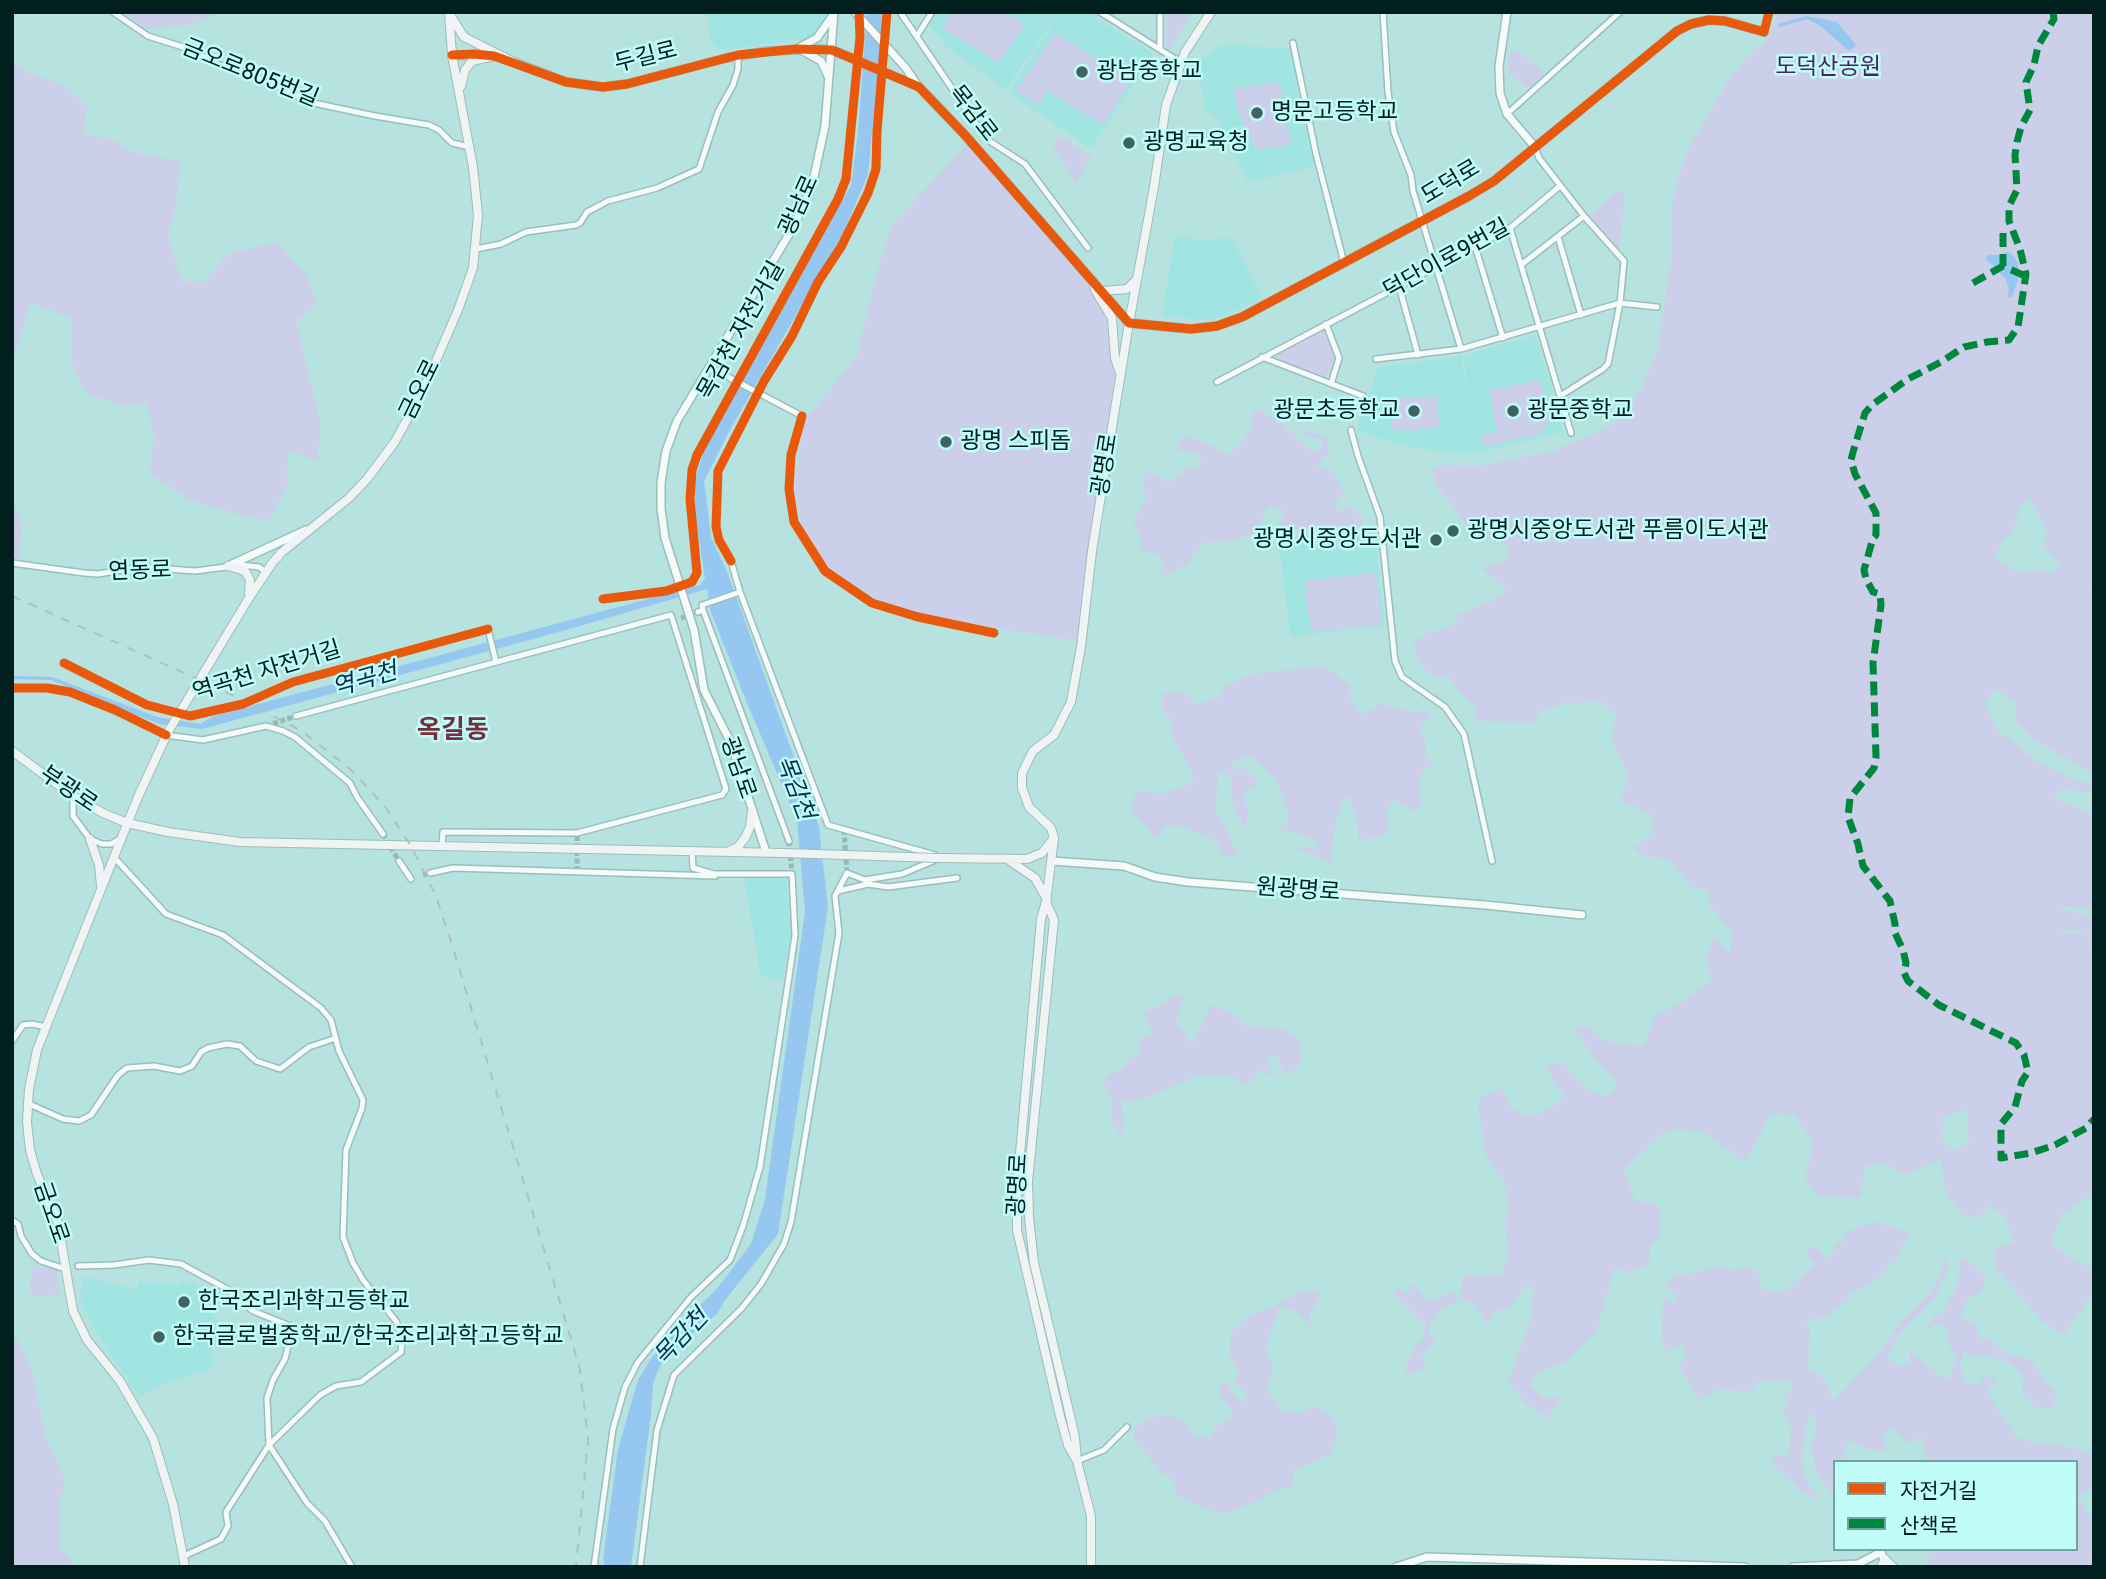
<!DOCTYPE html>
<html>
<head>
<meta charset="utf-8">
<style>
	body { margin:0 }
	#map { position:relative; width:2106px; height:1579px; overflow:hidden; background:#b6e2df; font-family:Roboto,"Noto Sans KR",sans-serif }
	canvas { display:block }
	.frame { position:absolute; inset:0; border:14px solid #001f1e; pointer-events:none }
	.legend { position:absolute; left:1833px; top:1460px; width:245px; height:91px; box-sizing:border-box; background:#c0fdf9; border:2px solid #73a4a1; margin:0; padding:9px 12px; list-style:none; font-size:21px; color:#001f1e }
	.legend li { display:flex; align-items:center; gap:14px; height:35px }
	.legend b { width:35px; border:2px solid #73a4a1 }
</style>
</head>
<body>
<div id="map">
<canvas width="2106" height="1579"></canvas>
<div class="frame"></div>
<ul class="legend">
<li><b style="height:9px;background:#e8590c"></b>자전거길</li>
<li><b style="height:9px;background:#00873e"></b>산책로</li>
</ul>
</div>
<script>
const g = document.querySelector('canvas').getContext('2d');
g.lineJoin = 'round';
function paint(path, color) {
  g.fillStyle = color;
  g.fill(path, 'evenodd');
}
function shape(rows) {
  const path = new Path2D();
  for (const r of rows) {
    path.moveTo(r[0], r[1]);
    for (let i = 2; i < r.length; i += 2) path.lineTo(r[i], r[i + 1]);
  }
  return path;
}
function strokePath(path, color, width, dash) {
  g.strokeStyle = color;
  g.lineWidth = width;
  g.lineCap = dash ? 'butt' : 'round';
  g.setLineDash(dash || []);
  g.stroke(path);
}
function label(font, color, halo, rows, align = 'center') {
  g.font = font + ' Roboto,"Noto Sans KR",sans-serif';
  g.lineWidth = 5;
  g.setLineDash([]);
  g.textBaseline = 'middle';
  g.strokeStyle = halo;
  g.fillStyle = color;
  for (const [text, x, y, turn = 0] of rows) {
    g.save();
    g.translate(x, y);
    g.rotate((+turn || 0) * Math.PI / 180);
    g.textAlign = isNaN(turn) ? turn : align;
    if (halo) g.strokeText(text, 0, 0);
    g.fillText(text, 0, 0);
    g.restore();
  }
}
paint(shape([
	[708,12,827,12,828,14,818,33,806,39,721,50,710,42],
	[936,12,1059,12,1006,89,947,48,929,24],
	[1061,12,1087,12,1153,54,1091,148,1012,95,1010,89],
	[1224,44,1290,49,1315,167,1247,182,1217,119,1205,108,1197,63],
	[1175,235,1200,240,1231,238,1262,298,1227,315,1208,320,1162,316],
	[1536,335,1563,428,1562,432,1466,455,1467,394,1464,355],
	[1462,356,1466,394,1465,454,1405,446,1361,432,1357,429,1377,370,1380,367],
	[1374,528,1385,626,1291,636,1278,540],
	[744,877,786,877,791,935,782,981,761,976],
	[83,1277,137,1289,138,1281,178,1285,181,1281,195,1284,222,1329,212,1345,213,1369,167,1382,140,1396,108,1351,85,1310,80,1297]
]), '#a0e5e2');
paint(shape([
	[125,12,222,12,193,24,145,29],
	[950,12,1006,12,1021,21,1023,28,1000,61,997,62,943,28],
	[1166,12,1192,12,1171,48,1166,45],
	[1779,12,2094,12,2094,573,2091,591,2094,593,2094,771,2089,772,2032,738,2016,722,2016,703,1995,688,1985,703,1996,728,2037,761,2078,782,2094,783,2094,791,2083,793,2063,788,2054,798,2094,815,2094,909,2055,906,2062,910,2094,916,2094,938,2088,933,2067,929,2054,932,2088,934,2094,954,2094,1192,2062,1215,2051,1243,2075,1261,2091,1267,2094,1292,2064,1335,2043,1322,1996,1269,1993,1248,2013,1243,2006,1217,1989,1205,1981,1217,1963,1216,1945,1192,1941,1159,1905,1175,1884,1162,1865,1167,1861,1198,1819,1196,1805,1178,1813,1144,1795,1115,1770,1114,1756,1144,1743,1161,1704,1132,1672,1129,1657,1138,1623,1170,1635,1200,1659,1205,1660,1239,1650,1245,1649,1265,1625,1273,1615,1266,1597,1331,1566,1362,1538,1372,1530,1386,1544,1398,1562,1398,1548,1418,1526,1404,1508,1383,1531,1316,1534,1287,1526,1285,1510,1308,1493,1312,1487,1324,1475,1305,1460,1298,1463,1276,1500,1276,1508,1256,1505,1221,1509,1207,1504,1181,1485,1155,1478,1107,1479,1098,1502,1088,1511,1108,1530,1117,1555,1105,1564,1095,1552,1078,1546,1065,1563,1062,1588,1090,1606,1097,1615,1090,1615,1077,1602,1066,1573,1031,1583,1024,1605,1040,1624,1045,1645,1046,1654,1016,1677,1005,1712,980,1706,959,1714,937,1730,954,1732,932,1709,905,1709,891,1692,887,1670,860,1643,856,1633,848,1652,834,1653,815,1621,801,1628,775,1612,741,1616,714,1601,702,1566,703,1539,712,1535,723,1477,721,1474,705,1460,692,1449,676,1434,678,1418,660,1412,645,1425,634,1449,628,1460,614,1492,600,1508,591,1482,569,1508,559,1509,546,1470,530,1437,486,1432,470,1440,465,1478,466,1551,452,1601,431,1628,413,1628,407,1641,390,1658,348,1671,259,1671,210,1677,181,1689,147,1731,76,1755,49,1764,45],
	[2029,497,2047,531,2044,547,2062,566,2049,574,2036,569,2023,574,1994,558,2003,541,2013,532,2020,507],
	[1967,1110,1969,1143,1954,1151,1942,1139,1943,1117],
	[1055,33,1131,81,1103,125,1048,91,1039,105,1016,91],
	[1511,50,1514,53,1517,51,1545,73,1528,89,1508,72],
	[12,61,32,74,62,84,88,107,82,135,112,139,131,152,180,161,176,206,168,237,182,282,205,281,223,259,233,252,278,243,307,275,317,305,296,321,321,425,317,461,288,451,287,487,269,520,248,517,191,501,150,474,154,437,147,401,126,407,86,393,71,362,72,318,30,303,12,366],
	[1277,82,1278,86,1280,86,1291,145,1256,150,1237,109,1233,89],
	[1060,136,1092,157,1076,183,1052,146],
	[967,145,1114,313,1116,376,1088,547,1078,641,921,616,875,598,827,566,803,532,794,487,804,421,857,356,875,280,891,225],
	[1619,189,1625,195,1619,253,1590,216],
	[1325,328,1335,358,1325,379,1271,355],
	[1540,380,1551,419,1539,434,1483,447,1480,435,1497,431,1489,390],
	[1437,396,1439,428,1392,430,1390,399],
	[1257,409,1281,423,1311,451,1321,449,1322,440,1304,434,1301,428,1327,438,1330,455,1324,457,1317,466,1332,471,1347,497,1341,496,1335,504,1339,513,1350,505,1361,516,1362,526,1279,530,1283,510,1269,506,1256,532,1236,540,1203,543,1186,565,1164,577,1159,575,1164,566,1158,554,1148,554,1140,549,1141,536,1133,523,1145,499,1143,475,1150,471,1169,483,1188,468,1199,467,1202,456,1176,449,1183,436,1204,442,1229,456,1251,431,1252,413],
	[12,498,23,523,19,560,12,559],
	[1376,572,1382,625,1311,632,1304,581],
	[1327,666,1351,688,1349,695,1360,714,1374,710,1377,702,1401,710,1433,713,1419,730,1426,741,1425,758,1435,763,1420,775,1421,806,1412,811,1393,799,1387,811,1388,833,1359,841,1357,822,1350,798,1343,798,1340,812,1336,817,1331,863,1318,856,1301,851,1295,847,1318,849,1316,841,1294,832,1277,832,1287,823,1288,812,1275,777,1250,756,1232,763,1234,769,1245,768,1259,782,1244,793,1248,813,1246,831,1233,805,1231,776,1218,772,1216,812,1228,831,1238,856,1222,856,1217,842,1182,826,1164,827,1158,839,1131,810,1136,790,1158,794,1181,788,1194,781,1188,764,1174,740,1169,717,1164,714,1161,701,1164,692,1188,694,1196,705,1219,697,1226,686,1253,674],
	[1179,994,1185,999,1181,1002,1176,1023,1193,1044,1211,1005,1228,1011,1246,1025,1284,1030,1299,1039,1302,1057,1299,1066,1288,1076,1280,1065,1280,1057,1265,1056,1273,1071,1269,1077,1261,1068,1250,1083,1241,1083,1230,1074,1222,1076,1198,1075,1144,1099,1121,1102,1124,1126,1120,1138,1117,1126,1113,1128,1111,1105,1113,1102,1107,1089,1102,1085,1110,1074,1123,1068,1128,1060,1140,1052,1139,1045,1143,1036,1153,1035,1144,1012,1168,1002,1171,996],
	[1876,1222,1907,1232,1908,1241,1900,1246,1898,1258,1881,1276,1857,1291,1851,1292,1848,1300,1824,1318,1806,1320,1810,1329,1808,1368,1820,1375,1830,1390,1833,1401,1877,1356,1902,1320,1925,1299,1939,1279,1945,1255,1949,1269,1934,1299,1898,1336,1887,1357,1901,1367,1910,1362,1910,1352,1948,1381,1957,1355,1950,1350,1946,1329,1937,1322,1922,1332,1936,1314,1942,1312,1950,1299,1958,1284,1960,1258,1969,1260,1986,1278,1982,1291,1967,1300,1960,1316,1974,1323,1980,1337,1991,1340,2007,1354,2032,1360,2048,1385,2056,1392,2052,1409,2037,1408,2022,1393,2023,1375,2009,1363,1986,1355,1976,1357,1963,1352,1960,1365,1965,1381,1978,1385,1984,1376,1998,1380,1988,1390,1997,1409,2018,1438,2038,1444,2053,1443,2089,1453,2094,1450,2094,1490,2086,1490,2077,1497,2094,1522,2094,1547,2091,1554,2094,1567,1928,1567,1929,1549,2076,1549,2076,1462,1923,1462,1926,1454,1921,1437,1910,1444,1893,1428,1884,1435,1886,1452,1867,1448,1848,1440,1842,1462,1835,1462,1835,1498,1816,1472,1811,1446,1817,1425,1814,1412,1808,1420,1802,1454,1803,1475,1821,1502,1801,1491,1773,1464,1773,1453,1789,1457,1791,1424,1782,1413,1788,1405,1782,1395,1793,1390,1791,1380,1759,1382,1752,1391,1716,1390,1700,1401,1678,1365,1686,1359,1683,1344,1666,1353,1661,1340,1663,1329,1661,1318,1664,1298,1674,1305,1676,1296,1666,1286,1675,1276,1720,1267,1736,1271,1749,1265,1761,1276,1759,1287,1782,1293,1815,1265,1805,1255,1811,1246,1817,1248,1829,1259,1837,1243,1847,1241,1843,1236,1856,1227],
	[33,1266,52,1269,57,1273,60,1294,33,1297,29,1288],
	[1411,1283,1429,1301,1453,1291,1459,1301,1441,1309,1430,1324,1429,1335,1437,1341,1422,1356,1427,1368,1412,1372,1409,1376,1405,1374,1407,1365,1413,1348,1423,1339,1425,1325,1395,1295,1397,1289,1408,1293],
	[1318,1290,1319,1302,1309,1313,1312,1328,1298,1312,1280,1306,1265,1350,1274,1366,1267,1390,1281,1410,1301,1413,1315,1406,1333,1417,1338,1432,1332,1453,1294,1471,1294,1485,1277,1490,1253,1503,1223,1514,1198,1506,1177,1496,1174,1481,1160,1471,1134,1440,1135,1428,1151,1417,1170,1415,1186,1422,1195,1437,1210,1437,1216,1426,1230,1419,1233,1410,1222,1400,1219,1383,1229,1385,1232,1392,1243,1402,1247,1393,1234,1384,1239,1370,1229,1357,1231,1334,1247,1316,1269,1309,1295,1294],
	[12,1335,18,1340,31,1368,48,1445,58,1462,66,1485,59,1500,60,1547,77,1567,12,1567]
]), '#cccfea');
paint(shape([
	[867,12,881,12,882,27,868,174,843,234,732,426,704,481,711,537,728,574,819,827,828,907,778,1234,725,1300,717,1314,664,1357,653,1383,651,1415,631,1567,605,1567,603,1559,618,1449,638,1380,651,1359,675,1329,716,1290,751,1244,765,1199,805,912,797,820,747,703,710,610,707,589,566,630,202,729,159,724,51,680,12,679,12,676,52,677,157,717,200,724,214,716,700,585,705,578,696,520,694,485,704,449,851,185,858,133],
	[1806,16,1837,22,1856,45,1849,51,1819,25,1807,19,1779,27,1778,24],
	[2007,252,2011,253,2018,263,2018,279,2012,297,2008,297,2009,289,2005,278,1985,258,1988,255,2002,255]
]), '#96c7f0');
strokePath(shape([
	[681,618,698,612],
	[266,726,296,716],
	[844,830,847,873],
	[383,834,399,861],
	[789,841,792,874],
	[577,871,577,833],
	[423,875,430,873]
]), '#92bbb8', 5, [5, 2.5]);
const minor = shape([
	[113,12,148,36,186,48,217,64,272,83,309,102,375,116,429,125,439,130,452,143,470,147],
	[900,12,983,134,991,142,1025,164,1088,248],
	[1100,12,1180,62],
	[1383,12,1388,92,1394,132,1411,175,1413,191,1461,349],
	[1764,32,1769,12],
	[917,36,932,12],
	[1293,43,1316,154,1344,263],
	[1160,49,1160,12],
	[1507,114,1620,12],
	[1535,147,1539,158,1584,216,1624,261,1620,303,1608,364,1603,369,1560,396],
	[1510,228,1571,433],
	[1558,237,1581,315],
	[1475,246,1503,338],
	[476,249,501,244,526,232,576,225,580,223,587,212,608,201,657,188,699,169,718,112,733,85,738,69,738,55],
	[1521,265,1584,216],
	[1399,286,1418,355],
	[1326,324,1339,358,1331,384],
	[1262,357,1363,396],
	[1376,359,1461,349,1620,303,1657,307],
	[711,368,802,416],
	[1217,382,1510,228,1560,186],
	[1351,430,1358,456,1380,517,1395,661,1402,677,1445,707,1464,734,1492,861],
	[731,561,740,592,828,825,935,855],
	[12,563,84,573,98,574,141,567,195,571,241,565,259,567,266,572],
	[703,610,789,841],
	[698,612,703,610,702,605,740,592],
	[488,629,496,662],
	[296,716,671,615,726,789,722,795,577,833,443,832,442,846],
	[166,735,203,740,266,726,283,731,295,737,350,783,357,797,383,834],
	[73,796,73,816,90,839,102,844,111,844,120,839],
	[114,857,166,914,223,935,321,1008,331,1020,339,1051,363,1100,362,1108,346,1150,343,1237,353,1263,363,1280,396,1321,402,1337,401,1352,361,1382,336,1386,320,1395,269,1445,226,1512,228,1526,221,1539,184,1556],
	[399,861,411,879],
	[430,873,453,868,715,876],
	[868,884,888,887,957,878],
	[838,891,868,884],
	[12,1041,23,1025,32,1024,46,1027],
	[27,1103,63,1119,79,1121,91,1115,118,1075,127,1068,154,1066,180,1071,192,1066,201,1052,208,1048,227,1044,240,1046,256,1061,280,1069,309,1047,336,1038],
	[12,1220,18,1224,21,1236,32,1254,41,1261,65,1269],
	[78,1266,114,1265,149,1260,181,1264,227,1289,253,1311,290,1326,292,1330,285,1359,273,1380,267,1398,269,1445,307,1503,325,1521,352,1567],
	[1077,1461,1104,1450,1127,1427],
	[594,1567,613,1429,625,1387,638,1362,691,1297,730,1260,743,1226,760,1167,788,983,795,935,792,874,714,874,693,868,692,851],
	[640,1567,657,1430,674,1375,742,1308,761,1284,784,1244,791,1222,839,933,835,896,847,873,865,880,902,874,935,860]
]);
const tertiary = shape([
	[855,12,905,67,918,86],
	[1507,12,1499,66,1500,93,1507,114,1535,147],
	[800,47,817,38,833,15],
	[803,51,821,61,828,76],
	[452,55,493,56],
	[511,61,566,82,603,87,627,84,726,58,768,51,821,49,832,50,852,58,919,87,964,134,1129,323,1191,329,1217,326,1242,317,1469,196,1494,181,1677,31,1691,24,1709,20,1725,21,1764,32],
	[228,566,306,530],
	[766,852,730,741,704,690,694,630,665,538,661,509,661,483,666,451,677,421,794,226,812,186,825,126,834,12],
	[1052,861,1124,866,1155,877,1188,882,1485,905,1582,915],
	[1396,1567,1427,1557,1745,1567],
	[1793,1567,1858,1564,1881,1552,1887,1567]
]);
const secondary = shape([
	[450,15,464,37,516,63],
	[461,86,465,70,472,61,494,56],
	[1093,281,1095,290,1112,318,1115,358,1120,373],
	[1102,291,1127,289,1135,281],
	[228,566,245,571,250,580,249,594],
	[12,751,73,796,103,813,127,823,168,832,240,842,783,853],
	[90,839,99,865,101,886],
	[729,851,738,847,745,838,750,827,752,811],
	[938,858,1027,859,1042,853,1054,838],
	[1010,861,1035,878,1047,899],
	[1046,902,1054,920,1028,1181,1029,1218,1034,1263,1075,1437,1077,1461,1091,1516,1091,1567],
	[1077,1461,1068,1445,1060,1416,1017,1230,1017,1187,1041,919,1046,902,1054,838,1051,828,1029,807,1022,788,1022,773,1033,751,1054,735,1071,702,1081,647,1092,551,1129,323,1154,187,1166,105,1185,52,1211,12],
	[185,1567,173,1504,153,1438,120,1381,87,1340,73,1311,58,1223,37,1174,30,1150,27,1122,29,1089,37,1050,46,1027,138,797,168,732,249,598,273,562,282,552,349,498,367,479,394,443,422,393,458,310,473,268,478,215,473,167,452,55,449,12],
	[1881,1567,1885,1559,1893,1567]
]);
strokePath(minor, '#9bbebc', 8);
strokePath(tertiary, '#9bbebc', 10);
strokePath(secondary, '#9bbebc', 10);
strokePath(minor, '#f4fbfa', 5);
strokePath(tertiary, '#f4fbfa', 7);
strokePath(secondary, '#eff3f3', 8);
strokePath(shape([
	[12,596,218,688,300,730,348,767,371,791,386,808,411,846,436,896,453,948,580,1369,588,1440,576,1567]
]), '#b3bfbf', 2, [9, 9]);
const secondaryBridge = shape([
	[783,853,938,858]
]);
strokePath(secondaryBridge, '#9bbebc', 10, []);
strokePath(secondaryBridge, '#eff3f3', 8);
strokePath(shape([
	[2053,12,2054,19,2038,46,2034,65,2026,82,2030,110,2021,127,2017,142,2015,155,2017,190,2009,206,2009,221,2020,249,2026,274,2018,327,2009,340,1987,342,1964,347,1941,362,1908,379,1872,405,1865,413,1853,452,1851,460,1855,474,1876,513,1876,535,1873,538,1864,570,1866,579,1873,592,1880,594,1881,605,1873,663,1876,757,1874,768,1850,798,1848,817,1858,844,1863,866,1890,901,1895,924,1895,933,1903,950,1906,963,1904,973,1908,981,1939,1005,2016,1043,2024,1055,2028,1072,2022,1081,2015,1107,2001,1124,2001,1158,2031,1153,2055,1145,2086,1128,2094,1119],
	[2003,233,2003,266,2025,276],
	[1973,283,2003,266]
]), '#00873e', 7, [14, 7]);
strokePath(shape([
	[452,55,474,54,494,56,566,82,603,87,627,84,738,55,796,49,832,50,919,87,964,134,1129,323,1191,329,1217,326,1242,317,1469,196,1494,181,1677,31,1691,24,1709,20,1725,21,1764,32,1769,12],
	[802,416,791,455,789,489,794,522,825,571,872,603,918,617,994,633],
	[731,561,719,540,716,527,718,471,764,381,792,336,818,282,841,247,868,193,876,169,877,131,887,12],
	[603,599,666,591,692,582,697,573,690,499,692,470,697,455,838,199,846,179,860,37,859,12],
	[64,663,147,705,190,716,243,704,293,682,488,629],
	[12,688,47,688,70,692,115,710,166,735]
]), '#e8590c', 9);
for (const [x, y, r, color] of [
	[1082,72,7,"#406362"],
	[1257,113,7,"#406362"],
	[1129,143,7,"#406362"],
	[1414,411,7,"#406362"],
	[1513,411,7,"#406362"],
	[946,442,7,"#406362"],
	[1453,531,7,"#406362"],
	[1436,540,7,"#406362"],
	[184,1302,7,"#406362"],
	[159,1337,7,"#406362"]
]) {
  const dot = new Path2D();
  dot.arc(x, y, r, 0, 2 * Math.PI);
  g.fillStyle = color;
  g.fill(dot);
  strokePath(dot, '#c0fdf9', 2.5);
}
label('23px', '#001f1e', '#c0fdf9', [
	["두길로",646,58,-14],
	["금오로805번길",250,74,22],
	["목감로",972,114,52],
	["도덕로",1451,183,-31],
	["광남로",800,206,-66],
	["덕단이로9번길",1447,260,-29],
	["목감천 자전거길",742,331,-61],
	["금오로",421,390,-64],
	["광명로",1106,465,-81],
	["연동로",140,572,-2],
	["역곡천 자전거길",267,672,-17],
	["광남로",737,768,71],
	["부광로",68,790,34],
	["원광명로",1298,891,4],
	["광명로",1019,1185,-87],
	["금오로",50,1213,71]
]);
label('23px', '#501d69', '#c0fdf9', [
	["도덕산공원",1828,68]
]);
label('23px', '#001f1e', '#c0fdf9', [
	["광남중학교",1096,72],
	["명문고등학교",1271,113],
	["광명교육청",1143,143],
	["광문초등학교",1400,411,"right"],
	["광문중학교",1527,411],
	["광명 스피돔",960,442],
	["광명시중앙도서관 푸름이도서관",1467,531],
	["광명시중앙도서관",1422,540,"right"],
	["한국조리과학고등학교",198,1302],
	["한국글로벌중학교/한국조리과학고등학교",173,1337]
], 'left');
label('italic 24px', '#062c51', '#c0fdf9', [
	["역곡천",365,681,-16],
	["목감천",794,788,69],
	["목감천",682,1338,-47]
]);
label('bold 26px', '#762f3b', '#c0fdf9', [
	["옥길동",453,731]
]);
</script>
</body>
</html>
